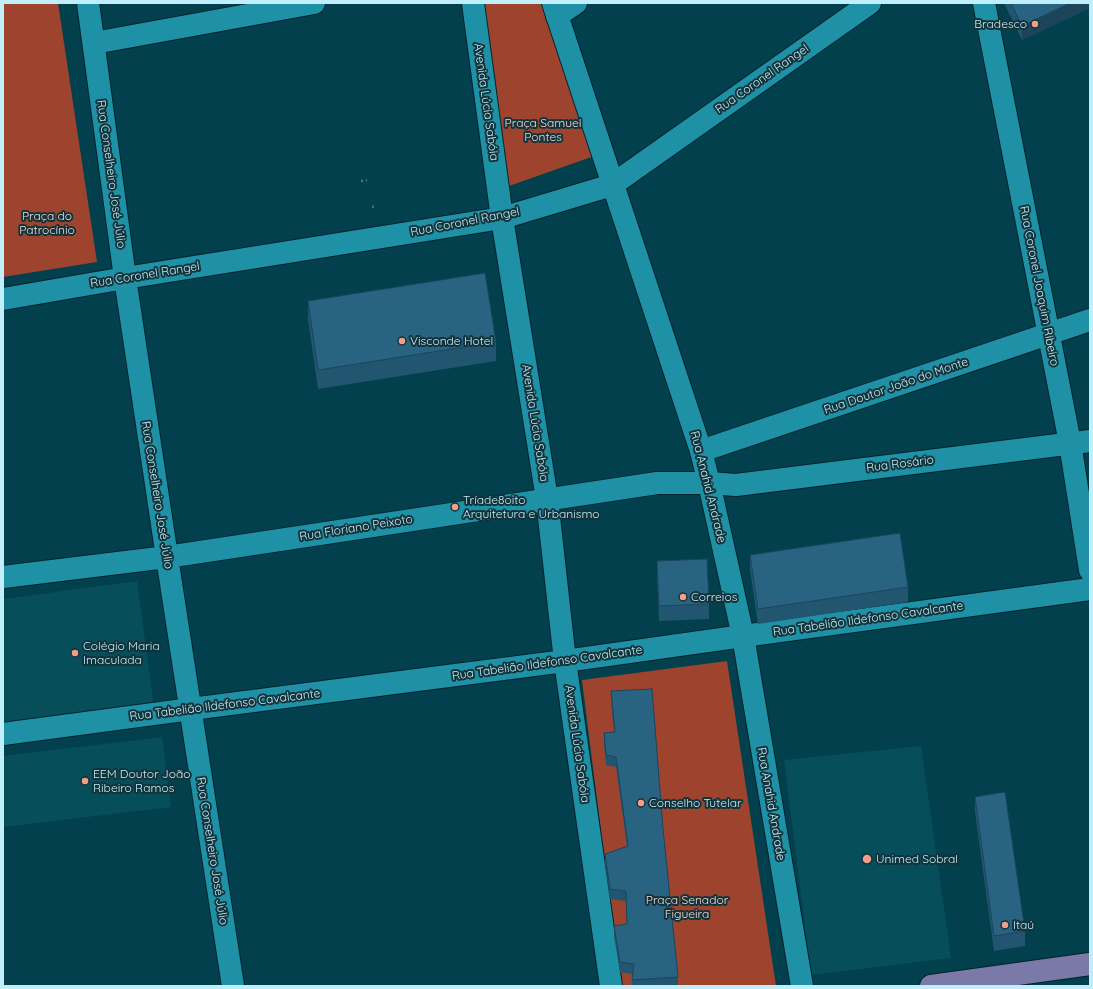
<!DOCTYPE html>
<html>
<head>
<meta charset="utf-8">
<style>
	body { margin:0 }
	#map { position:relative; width:1093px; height:989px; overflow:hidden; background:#01404c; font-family:Quicksand,sans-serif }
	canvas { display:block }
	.frame { position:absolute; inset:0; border:4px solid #c0eefa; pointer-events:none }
</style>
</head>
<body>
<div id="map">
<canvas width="1093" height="989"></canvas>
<div class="frame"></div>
</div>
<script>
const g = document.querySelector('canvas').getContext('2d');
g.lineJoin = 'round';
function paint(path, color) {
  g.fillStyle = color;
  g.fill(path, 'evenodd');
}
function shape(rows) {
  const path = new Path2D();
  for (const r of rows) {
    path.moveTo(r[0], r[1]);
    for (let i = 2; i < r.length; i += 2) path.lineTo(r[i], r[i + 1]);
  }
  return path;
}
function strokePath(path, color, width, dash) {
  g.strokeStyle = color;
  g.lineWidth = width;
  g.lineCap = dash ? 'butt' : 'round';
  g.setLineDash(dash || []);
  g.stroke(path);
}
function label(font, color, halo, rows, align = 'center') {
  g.font = font + ' Quicksand,sans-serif';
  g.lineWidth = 4;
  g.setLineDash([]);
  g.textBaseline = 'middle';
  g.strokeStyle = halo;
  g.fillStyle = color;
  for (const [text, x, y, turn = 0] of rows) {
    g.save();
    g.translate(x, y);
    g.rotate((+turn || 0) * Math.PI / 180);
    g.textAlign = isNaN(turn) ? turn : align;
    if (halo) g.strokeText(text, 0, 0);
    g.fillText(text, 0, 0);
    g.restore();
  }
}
paint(shape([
	[137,581,154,706,3,722,3,599],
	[162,737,171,807,4,827,3,756],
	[921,746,951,958,811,975,784,760]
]), '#074e5b');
paint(shape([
	[3,3,58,3,97,262,3,277],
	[482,3,544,3,597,155,509,186],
	[727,661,776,986,622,986,614,936,582,680]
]), '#9d432e');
const street = shape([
	[88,3,125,278,167,557,233,986],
	[557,16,576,3],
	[94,43,314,3],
	[3,299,125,278,502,218,612,185,870,3],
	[701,451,1090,320],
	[3,577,167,557,657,483,709,483,736,485,1090,441]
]);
const secondary = shape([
	[473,3,502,218,547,499,565,661,611,986],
	[553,3,701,451,709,483,743,636,802,986],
	[984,3,1070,443,1090,570],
	[3,734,191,709,565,661,743,636,1090,589]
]);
const primary = shape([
	[931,986,1090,964]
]);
strokePath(street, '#03242c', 24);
strokePath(secondary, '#03242c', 24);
strokePath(primary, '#03242c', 24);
strokePath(shape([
	[361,181,367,180],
	[372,207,377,206]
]), '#3e7884', 2.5, [2, 3]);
strokePath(street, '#1f91a7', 22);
strokePath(secondary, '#1f91a7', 22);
strokePath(primary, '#7b79a8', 22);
paint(shape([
	[1004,3,1090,3,1090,8,1022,40],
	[308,301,496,342,496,361,318,389,308,320],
	[750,555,908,587,908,602,758,624,750,570],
	[657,561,709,604,709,619,659,621,657,576],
	[611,691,663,829,678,977,678,986,632,986,632,974,620,972,614,936,614,926,627,924,626,901,610,899,605,864,605,854,627,846,616,767,606,765,604,743,604,733,614,732,611,701],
	[975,797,1025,931,1025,946,994,951,975,812]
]), '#225570');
paint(shape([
	[1070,3,1090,3,1090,8,1022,40,1022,26]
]), '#1c455b');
const building = shape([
	[1011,3,1070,3,1022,26,1011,3],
	[485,273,496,342,318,370,308,301,485,273],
	[900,533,908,587,758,609,750,555,900,533],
	[707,559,709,604,659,606,657,561,707,559],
	[652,689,663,829,678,977,632,980,634,964,620,962,614,926,627,924,626,891,610,889,605,854,628,846,616,757,606,755,604,733,615,732,611,691,652,689],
	[1005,792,1025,931,994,936,975,797,1005,792]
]);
paint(building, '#286382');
strokePath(building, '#1c455b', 1);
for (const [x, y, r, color] of [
	[1035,24,4,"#f49e88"],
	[402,341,4,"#f49e88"],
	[455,507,4,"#f49e88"],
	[683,597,4,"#f49e88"],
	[75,653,4,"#f49e88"],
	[85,781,4,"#f49e88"],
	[641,803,4,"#f49e88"],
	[867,859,5,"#f49e88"],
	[1005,925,4,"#f49e88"]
]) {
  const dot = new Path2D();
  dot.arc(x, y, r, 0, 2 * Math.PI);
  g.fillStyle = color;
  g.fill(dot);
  strokePath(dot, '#13333b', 1.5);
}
label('12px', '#c0eefa', '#13333b', [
	["Bradesco",1027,24,"right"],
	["Visconde Hotel",410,341],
	["Tríade8oito",463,500],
	["Arquitetura e Urbanismo",463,514],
	["Correios",691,597],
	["Colégio Maria",83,646],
	["Imaculada",83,660],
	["EEM Doutor João",93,774],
	["Ribeiro Ramos",93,788],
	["Conselho Tutelar",649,803],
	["Unimed Sobral",876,859],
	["Itaú",1013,925]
], 'left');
label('12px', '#c0eefa', '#13333b', [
	["Rua Coronel Rangel",762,79,-35],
	["Avenida Lúcia Sabóia",486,102,82],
	["Rua Conselheiro José Júlio",111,174,82],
	["Rua Coronel Rangel",465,222,-11],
	["Rua Coronel Rangel",145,275,-9],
	["Rua Coronel Joaquim Ribeiro",1039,286,79],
	["Rua Doutor João do Monte",896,386,-19],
	["Avenida Lúcia Sabóia",535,423,81],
	["Rua Rosário",900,464,-7],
	["Rua Anahid Andrade",708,487,76],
	["Rua Conselheiro José Júlio",157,495,81],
	["Rua Floriano Peixoto",356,528,-9],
	["Rua Tabelião Ildefonso Cavalcante",868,619,-8],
	["Rua Tabelião Ildefonso Cavalcante",547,663,-8],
	["Rua Tabelião Ildefonso Cavalcante",225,705,-7],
	["Avenida Lúcia Sabóia",577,744,82],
	["Rua Anahid Andrade",771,804,80],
	["Rua Conselheiro José Júlio",212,851,81]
]);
label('12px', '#f5dad3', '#13333b', [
	["Praça Samuel",543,123],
	["Pontes",543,137],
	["Praça do",47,216],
	["Patrocínio",47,230],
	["Praça Senador",687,900],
	["Figueira",687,914]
]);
</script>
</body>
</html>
